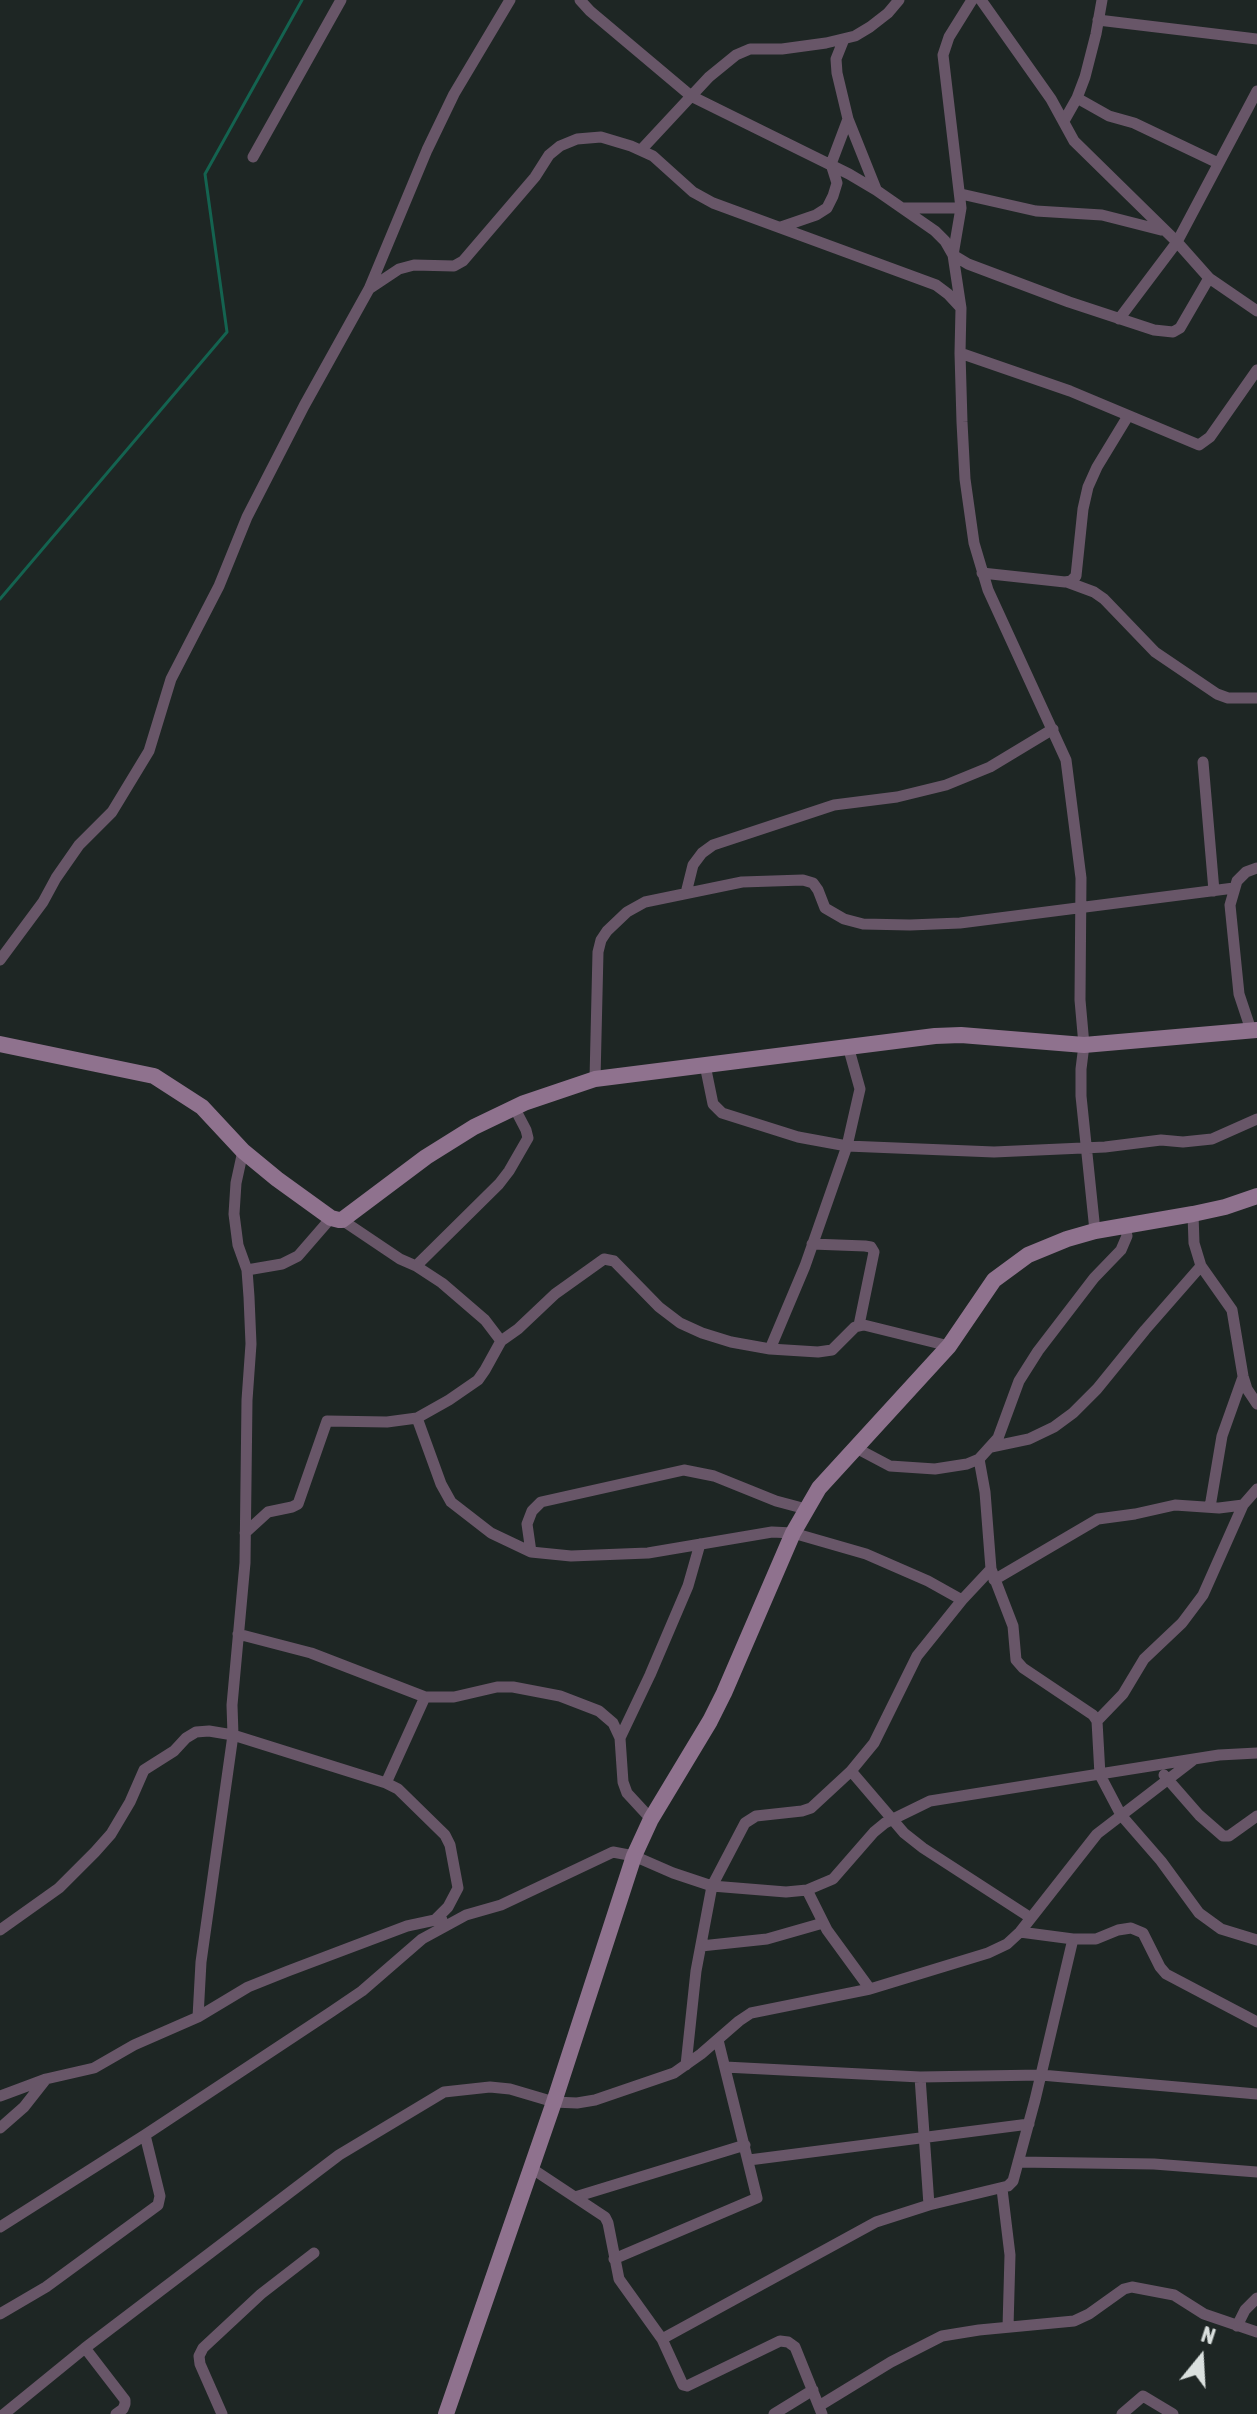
<!DOCTYPE html>
<html>
<head>
<meta charset="utf-8">
<style>
	body { margin:0 }
	#map { position:relative; width:1257px; height:2414px; overflow:hidden; background:#1e2624; font-family:"Asap Condensed",sans-serif }
	canvas { display:block }
	.north { position:absolute; left:1161px; top:2318px; width:80px; height:80px; -webkit-text-stroke:6px #1e2624; paint-order:stroke; rotate:18deg; font-size:22px; font-weight:700; line-height:32px; text-align:center; color:#dae0de }
	.north::after { content:''; display:block; margin:auto; width:28px; height:36px; background:#dae0de; clip-path:polygon(50% 0,100% 100%,50% 72%,0 100%) }
</style>
</head>
<body>
<div id="map">
<canvas width="1257" height="2414"></canvas>
<div class="north">N</div>
</div>
<script>
const g = document.querySelector('canvas').getContext('2d');
g.lineJoin = 'round';
function shape(rows) {
  const path = new Path2D();
  for (const r of rows) {
    path.moveTo(r[0], r[1]);
    for (let i = 2; i < r.length; i += 2) path.lineTo(r[i], r[i + 1]);
  }
  return path;
}
function strokePath(path, color, width, dash) {
  g.strokeStyle = color;
  g.lineWidth = width;
  g.lineCap = dash ? 'butt' : 'round';
  g.setLineDash(dash || []);
  g.stroke(path);
}
strokePath(shape([
	[0,599,227,332,205,174,302,0]
]), '#146350', 3);
strokePath(shape([
	[580,0,590,11,691,96,849,174,876,190,935,231,945,241,953,255,961,308,960,353,962,422,965,479,974,543,988,590,1066,760,1081,878,1080,1000,1084,1045,1081,1069,1081,1096,1095,1231],
	[981,0,1051,99,1074,141,1177,242,1209,278,1257,311],
	[1098,20,1257,39],
	[844,39,836,59,837,73,848,119,876,189],
	[1077,98,1109,116,1134,123,1218,163],
	[1064,121,1077,98,1085,77,1096,34,1102,0],
	[641,150,709,77,736,55,750,49,782,49,826,43,855,36,870,27,888,13,899,0],
	[253,157,341,0],
	[961,194,1036,211,1102,215,1161,230],
	[903,208,961,208,943,55,949,37,972,0],
	[781,227,816,215,827,208,833,196,837,183,831,164,848,119],
	[953,255,968,264,1069,302,1154,330,1173,332,1180,328,1209,278],
	[953,255,961,208],
	[369,289,399,269,414,265,454,266,463,261,535,177,549,155,560,146,577,139,601,137,631,146,653,156,693,192,713,203,936,285,948,294,961,308],
	[1119,319,1177,242,1257,91],
	[960,353,1070,391,1199,445,1210,437,1257,370],
	[982,573,1065,582,1071,581,1076,576,1083,509,1088,487,1097,467,1128,416],
	[1067,582,1094,592,1104,599,1155,652,1217,694,1228,698,1257,698],
	[1203,762,1214,891],
	[686,893,693,865,702,853,713,845,834,805,897,797,946,785,990,767,1053,729],
	[0,960,43,902,56,878,79,845,112,812,149,751,171,679,219,586,247,517,304,406,369,289,427,150,454,94,510,0],
	[1251,1030,1239,994,1230,905,1237,881,1246,872,1257,868],
	[848,1046,860,1089,847,1146,805,1266,770,1349,818,1352,832,1350,855,1327,864,1325,949,1346],
	[705,1065,713,1104,722,1113,798,1137,847,1146,994,1152,1105,1147,1161,1140,1183,1142,1212,1139,1257,1119],
	[595,1079,598,952,601,940,607,931,627,912,645,902,742,882,803,880,813,883,818,890,825,908,844,919,863,924,910,925,960,923,1234,888],
	[342,1220,400,1259,416,1266,499,1184,509,1171,528,1138,526,1130,514,1107],
	[812,1244,865,1246,871,1247,874,1252,859,1325],
	[1201,1266,1232,1310,1243,1376,1247,1389,1257,1404],
	[247,1270,282,1264,298,1256,331,1218],
	[501,1341,518,1329,555,1294,604,1259,614,1261,659,1307,680,1323,702,1333,731,1342,770,1349],
	[417,1418,441,1484,451,1502,491,1533,531,1552,571,1556,648,1553,772,1532,793,1533,866,1554,928,1581,962,1600],
	[991,1447,1029,1439,1054,1427,1073,1413,1097,1389,1145,1330,1201,1266,1194,1243,1193,1214],
	[856,1448,890,1466,935,1469,967,1464,979,1459,998,1438,1019,1381,1038,1351,1094,1278,1121,1250,1127,1236,1125,1226],
	[979,1459,985,1492,991,1569,1013,1626,1016,1660,1023,1668,1093,1715,1097,1721,1100,1775,1121,1815,1161,1861,1199,1913,1221,1929,1257,1940],
	[1210,1507,1222,1436,1243,1377],
	[245,1533,268,1512,292,1507,298,1504,327,1421,387,1422,417,1418,449,1400,478,1380,485,1370,501,1341,485,1320,442,1283,416,1266],
	[531,1552,527,1524,532,1511,541,1502,684,1470,714,1476,776,1501,806,1509],
	[994,1580,1098,1519,1135,1514,1175,1505,1219,1508,1243,1505],
	[238,1634,311,1653,425,1697,454,1697,497,1687,513,1687,560,1696,599,1711,613,1723,620,1738,623,1782,627,1793,651,1819],
	[1097,1721,1123,1694,1144,1659,1182,1623,1203,1595,1243,1505,1257,1489],
	[620,1738,650,1675,688,1586,700,1544],
	[851,1771,904,1833,923,1848,1031,1918],
	[1164,1775,1199,1815,1223,1836,1229,1836,1257,1816],
	[386,1783,425,1697],
	[807,1890,827,1930,870,1989],
	[0,1930,59,1888,95,1852,111,1834,130,1802,144,1770,174,1751,186,1738,196,1732,209,1731,233,1735,386,1783,398,1789,445,1835,450,1845,458,1888,448,1907,435,1920],
	[1020,1932,1073,1939,1096,1939,1118,1930,1131,1928,1143,1933,1160,1967,1166,1974,1257,2022],
	[701,1946,767,1939,823,1923],
	[198,2017,201,1962,233,1735,232,1705,245,1563,247,1400,251,1344,249,1297,247,1270,238,1245,234,1214,236,1183,243,1151],
	[686,2065,696,1971,712,1886,745,1823,756,1816,802,1811,811,1808,851,1771,874,1743,917,1656,962,1600,991,1569],
	[725,2067,920,2077,1041,2075,1257,2094],
	[920,2077,929,2205],
	[0,2096,46,2079,94,2068,134,2045,198,2017,248,1987,288,1971,407,1926,435,1920,442,1920],
	[0,2128,24,2107,46,2079],
	[749,2160,1029,2124],
	[1018,2162,1154,2164,1257,2172],
	[531,2168,605,2217,608,2223,619,2279,662,2339,683,2385,687,2386,780,2341,788,2342,795,2347,822,2414],
	[1002,2189,1010,2255,1008,2327],
	[575,2197,745,2145],
	[0,2227,145,2135,331,2012,362,1991,422,1939,466,1915,501,1905,613,1852,634,1856,673,1873,712,1886,786,1892,807,1890,833,1879,874,1832,885,1823,930,1801,1219,1755,1257,1753],
	[614,2259,757,2198,718,2040],
	[0,2314,46,2287,158,2205,160,2196,145,2135],
	[1237,2326,1245,2310,1257,2298],
	[662,2339,876,2222,929,2205,1008,2186,1013,2181,1035,2100,1073,1939],
	[85,2348,125,2400,125,2404,123,2409,116,2414],
	[819,2406,891,2362,942,2336,979,2330,1074,2321,1089,2314,1124,2289,1132,2287,1174,2295,1204,2314,1257,2332],
	[4,2414,85,2348,339,2155,444,2092,490,2087,510,2089,554,2102,577,2103,595,2100,674,2073,701,2054,739,2021,751,2013,870,1989,988,1953,1007,1944,1020,1932,1097,1834,1192,1761],
	[222,2414,200,2364,199,2356,203,2348,261,2294,314,2253],
	[774,2414,813,2390],
	[1122,2414,1143,2396,1173,2414]
]), '#685668', 11);
strokePath(shape([
	[0,1044,154,1076,202,1107,243,1151,277,1179,331,1218,339,1220,342,1220,426,1157,474,1127,524,1103,595,1079,935,1036,961,1035,1084,1045,1257,1030],
	[446,2414,554,2102,634,1856,651,1819,710,1721,724,1693,793,1533,819,1488,949,1346,994,1280,1028,1255,1067,1239,1095,1231,1193,1214,1225,1207,1257,1196]
]), '#8f728e', 16);
</script>
</body>
</html>
